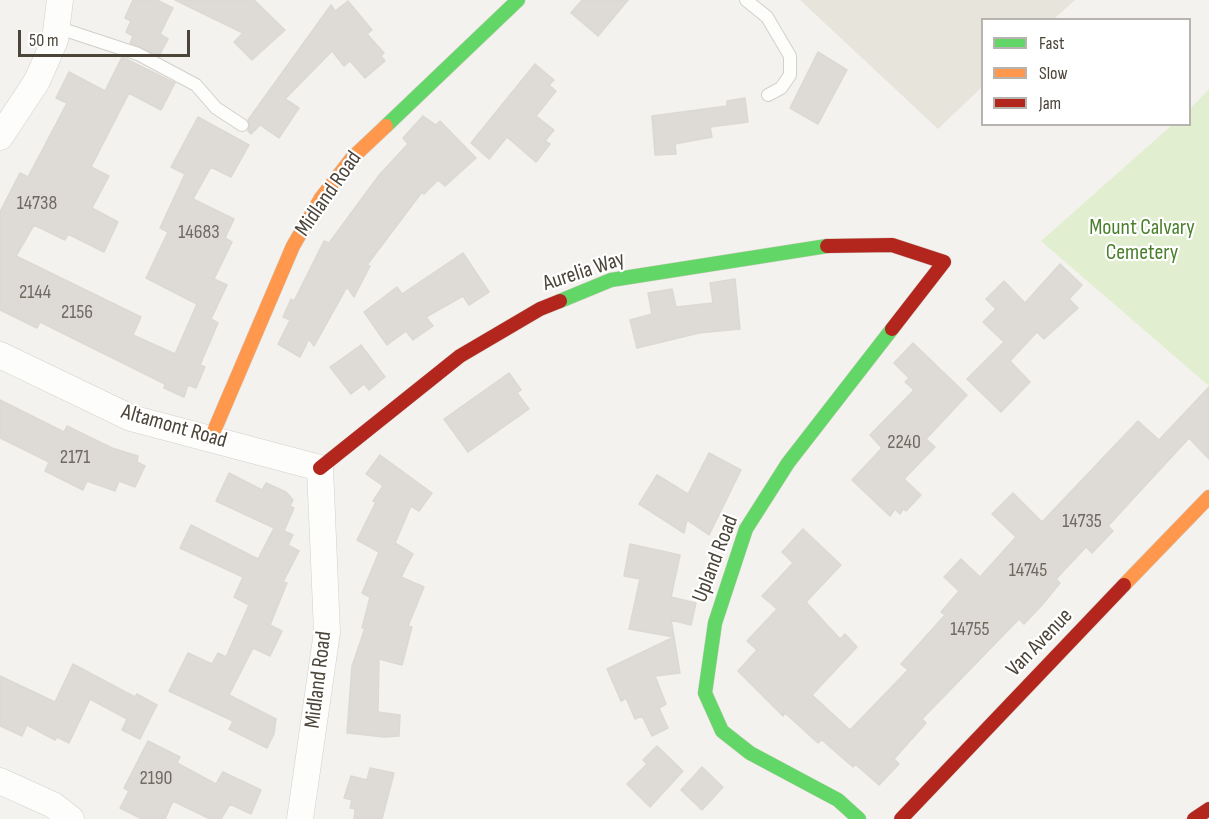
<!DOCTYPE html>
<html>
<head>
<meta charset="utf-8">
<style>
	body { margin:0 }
	#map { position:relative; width:1209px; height:819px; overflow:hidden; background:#f4f2ee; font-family:"Sofia Sans Condensed",sans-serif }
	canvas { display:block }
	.legend { position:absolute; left:981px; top:18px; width:210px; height:108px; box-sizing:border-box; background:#fff; border:2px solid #b7b4b0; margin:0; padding:8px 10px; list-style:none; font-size:18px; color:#4b4439 }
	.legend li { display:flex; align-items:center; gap:12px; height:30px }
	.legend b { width:30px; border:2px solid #b7b4b0 }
	.scale { position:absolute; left:18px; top:30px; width:172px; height:27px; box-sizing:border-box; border:3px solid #4b4439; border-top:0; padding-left:8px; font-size:18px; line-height:21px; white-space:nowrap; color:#4b4439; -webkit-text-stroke:4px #fff; paint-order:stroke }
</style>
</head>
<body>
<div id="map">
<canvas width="1209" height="819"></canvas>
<ul class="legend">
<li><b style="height:8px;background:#63d668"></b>Fast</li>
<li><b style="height:8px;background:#ff974d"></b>Slow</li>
<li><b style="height:8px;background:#b3261e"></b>Jam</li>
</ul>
<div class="scale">50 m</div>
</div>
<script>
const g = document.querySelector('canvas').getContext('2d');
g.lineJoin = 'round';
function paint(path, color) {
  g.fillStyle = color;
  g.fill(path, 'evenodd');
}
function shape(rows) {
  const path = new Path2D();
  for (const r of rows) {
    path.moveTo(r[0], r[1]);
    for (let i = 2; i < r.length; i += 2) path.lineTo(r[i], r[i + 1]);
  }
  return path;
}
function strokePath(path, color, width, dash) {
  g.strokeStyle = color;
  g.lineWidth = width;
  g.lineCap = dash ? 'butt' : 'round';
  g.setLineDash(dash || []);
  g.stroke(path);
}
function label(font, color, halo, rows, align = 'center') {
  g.font = font + ' "Sofia Sans Condensed",sans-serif';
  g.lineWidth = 4.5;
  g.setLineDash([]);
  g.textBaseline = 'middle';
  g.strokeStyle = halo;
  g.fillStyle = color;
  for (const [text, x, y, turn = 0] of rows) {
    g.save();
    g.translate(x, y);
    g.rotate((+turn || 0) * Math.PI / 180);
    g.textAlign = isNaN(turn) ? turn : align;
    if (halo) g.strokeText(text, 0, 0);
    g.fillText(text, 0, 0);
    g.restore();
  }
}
paint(shape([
	[800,0,1075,0,1054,19,982,20,982,87,938,129]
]), '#e7e4dc');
paint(shape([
	[1209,89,1209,386,1041,241,1172,125,1190,124,1190,109]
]), '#e1eecf');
const building = shape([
	[133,0,157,0,173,8,160,34,168,39,159,56,130,43,133,36,126,32,131,21,125,18,133,0],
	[175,0,254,0,285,30,252,60,234,42,243,33,175,0],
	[582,0,628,0,598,36,571,13,582,0],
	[348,1,372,30,367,34,384,53,381,56,385,61,365,78,350,61,344,66,332,51,285,99,299,108,279,138,260,125,251,134,248,131,250,125,248,120,331,5,335,11,348,1],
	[818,52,847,70,818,124,790,108,818,52],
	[122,57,175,83,161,110,129,93,91,167,109,176,92,208,118,222,104,252,68,234,65,240,34,225,16,256,141,317,133,335,175,354,197,304,146,278,168,232,160,228,185,174,171,167,198,117,249,145,231,177,211,167,193,199,234,219,225,238,232,242,214,279,227,285,211,319,218,323,200,365,205,367,196,388,188,385,184,397,164,388,165,384,40,322,37,328,0,310,0,212,20,173,28,177,67,103,56,98,69,72,105,91,122,57],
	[535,64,554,80,549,85,556,91,536,116,554,130,545,141,550,144,536,162,507,137,489,159,471,143,535,64],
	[745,98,748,122,710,127,712,137,675,144,676,154,655,155,652,116,727,106,727,101,745,98],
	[423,116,436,125,440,121,476,158,445,186,438,180,424,194,422,192,367,265,370,266,354,297,347,287,314,346,309,339,300,357,278,344,290,320,283,317,291,299,294,301,324,241,329,243,380,174,408,144,403,138,423,116],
	[463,253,489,292,469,305,463,296,426,317,433,326,413,340,406,331,387,345,364,312,397,287,402,294,463,253],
	[1060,264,1082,285,1069,299,1078,308,1044,339,1037,332,1010,361,1030,382,1001,412,967,379,1004,342,983,322,996,309,986,299,1004,281,1025,303,1060,264],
	[735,279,740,329,699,333,637,348,630,320,652,314,648,293,672,289,676,307,713,303,710,283,735,279],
	[913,343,967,395,926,439,935,447,904,479,921,495,906,511,903,509,900,514,895,509,890,516,852,480,882,448,870,435,914,390,905,382,909,378,894,363,913,343],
	[361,345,385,377,369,390,364,384,351,394,330,367,361,345],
	[509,373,521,390,517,393,529,409,468,452,444,419,509,373],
	[1209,387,1209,459,1189,438,1108,526,1113,531,1092,553,1086,547,1056,579,1060,583,1042,605,1024,624,1019,619,922,719,926,723,894,759,899,764,879,785,855,764,853,767,822,740,818,743,785,713,783,716,738,671,757,650,747,641,777,609,762,596,793,563,782,552,803,529,841,565,806,602,840,639,845,634,857,647,812,695,850,730,908,670,901,664,945,615,941,612,959,591,944,577,961,559,980,577,1016,537,992,514,1013,493,1042,522,1138,421,1159,440,1209,387],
	[0,400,64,432,67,426,112,448,138,456,137,462,145,466,135,487,119,481,115,491,87,481,83,490,45,471,49,462,0,438,0,400],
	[709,453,741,470,709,535,687,520,684,533,639,504,657,475,688,494,709,453],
	[380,455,432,493,419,511,411,506,395,543,413,554,401,577,424,587,408,626,412,627,402,665,379,659,378,712,400,715,399,736,384,737,347,733,352,666,365,628,362,628,370,597,362,593,379,552,357,540,376,502,373,501,383,486,366,474,380,455],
	[229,473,262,490,266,483,286,492,293,500,290,506,294,508,284,531,293,535,288,545,299,551,283,582,287,583,270,625,282,631,270,656,253,648,229,695,276,719,274,734,267,748,229,729,233,721,169,691,188,653,212,664,218,653,226,657,249,605,234,597,243,577,180,548,191,525,258,559,274,528,216,501,229,473],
	[630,544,680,555,671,597,696,603,691,625,671,620,674,637,629,629,640,579,624,576,630,544],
	[674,637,680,673,655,676,666,704,659,708,668,728,652,736,642,716,635,719,626,698,621,701,607,669,674,637],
	[73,664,135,697,137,694,157,705,140,739,122,730,127,719,90,699,69,743,57,737,55,740,27,725,22,736,0,726,0,676,55,702,73,664],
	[148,741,180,757,177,763,216,784,223,772,261,790,251,814,230,804,221,819,210,819,173,801,165,819,142,819,120,808,129,791,124,788,148,741],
	[657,746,683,771,650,807,627,784,647,764,643,760,657,746],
	[702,767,723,787,702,810,681,790,702,767],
	[370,768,394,773,382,819,354,819,355,809,350,808,352,800,344,798,351,776,367,780,370,768]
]);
paint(building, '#dedbd6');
strokePath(building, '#dcd9d4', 1.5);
const lane = shape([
	[746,0,767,17,790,56,790,75,781,88,768,95],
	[56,27,138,54,196,85,216,108,242,125]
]);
const street = shape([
	[0,137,37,81,55,40,60,0],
	[0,355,131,418,320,468,327,632,300,819],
	[0,781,53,805,71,819]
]);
const fast = shape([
	[386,126,518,0],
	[560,301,611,280,827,246],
	[859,819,838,800,750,753,722,731,705,693,715,623,746,529,788,463,892,329]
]);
const slow = shape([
	[211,438,293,246,321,198,352,158,386,126],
	[1124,585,1209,497]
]);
const jam = shape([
	[827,246,892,245,944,262,892,329],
	[320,468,460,356,540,309,560,301],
	[901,819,1124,585],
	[1194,819,1209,809]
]);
strokePath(lane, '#d2d0cb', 14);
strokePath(street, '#d2d0cb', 27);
strokePath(fast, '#d3cfc5', 15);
strokePath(slow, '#d3cfc5', 15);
strokePath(jam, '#d3cfc5', 15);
strokePath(lane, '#fdfdfc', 12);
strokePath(street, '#fdfdfc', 26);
strokePath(fast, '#63d668', 14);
strokePath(slow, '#ff974d', 14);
strokePath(jam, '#b3261e', 14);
label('20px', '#706a61', null, [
	["14738",37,204],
	["14683",199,233],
	["2144",35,293],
	["2156",77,313],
	["2240",904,443],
	["2171",75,458],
	["14735",1082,522],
	["14745",1028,571],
	["14755",970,630],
	["2190",156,779]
]);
label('22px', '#4b4439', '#fff', [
	["Midland Road",329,194,-55],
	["Aurelia Way",584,272,-18],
	["Altamont Road",174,427,16],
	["Upland Road",716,559,-69],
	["Van Avenue",1040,643,-46],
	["Midland Road",319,680,-83]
]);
label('22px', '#4a7f2a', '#fff', [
	["Mount Calvary",1142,228],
	["Cemetery",1142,253]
]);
</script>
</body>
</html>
